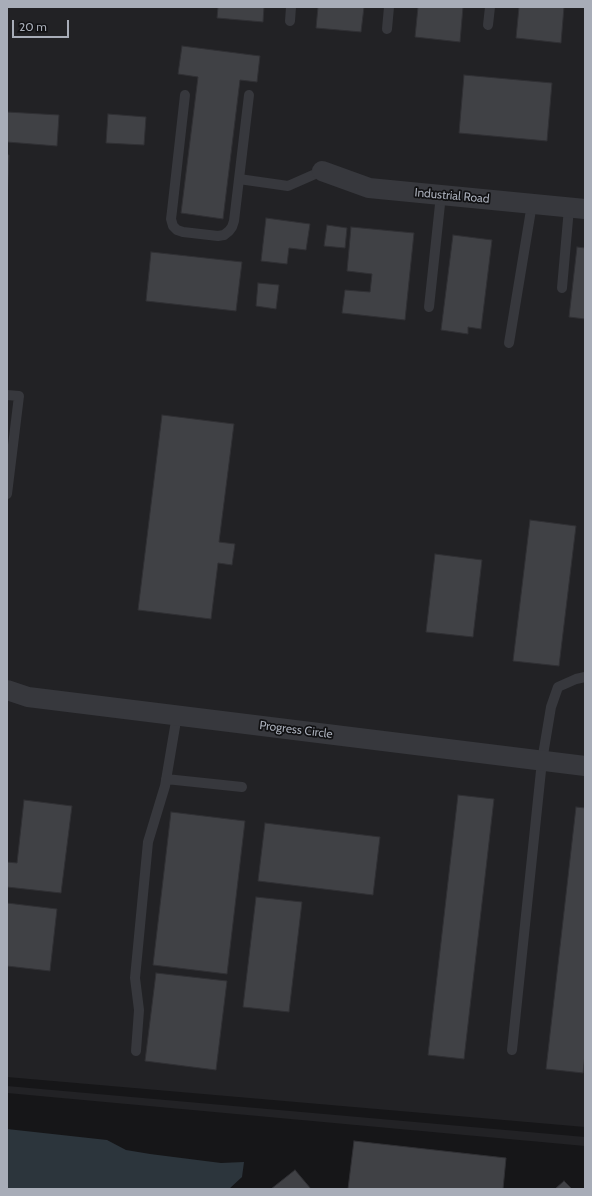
<!DOCTYPE html>
<html>
<head>
<meta charset="utf-8">
<style>
	body { margin:0 }
	#map { position:relative; width:592px; height:1196px; overflow:hidden; background:#161618; font-family:Cabin,sans-serif }
	canvas { display:block }
	.frame { position:absolute; inset:0; border:8px solid #a8adb8; pointer-events:none }
	.scale { position:absolute; left:12px; top:20px; width:57px; height:18px; box-sizing:border-box; border:2px solid #a8adb8; border-top:0; padding-left:5px; font-size:12px; line-height:14px; white-space:nowrap; color:#a8adb8; -webkit-text-stroke:3px #111113; paint-order:stroke }
</style>
</head>
<body>
<div id="map">
<canvas width="592" height="1196"></canvas>
<div class="frame"></div>
<div class="scale">20 m</div>
</div>
<script>
const g = document.querySelector('canvas').getContext('2d');
g.lineJoin = 'round';
function paint(path, color) {
  g.fillStyle = color;
  g.fill(path, 'evenodd');
}
function shape(rows) {
  const path = new Path2D();
  for (const r of rows) {
    path.moveTo(r[0], r[1]);
    for (let i = 2; i < r.length; i += 2) path.lineTo(r[i], r[i + 1]);
  }
  return path;
}
function strokePath(path, color, width, dash) {
  g.strokeStyle = color;
  g.lineWidth = width;
  g.lineCap = dash ? 'butt' : 'round';
  g.setLineDash(dash || []);
  g.stroke(path);
}
function label(font, color, halo, rows, align = 'center') {
  g.font = font + ' Cabin,sans-serif';
  g.lineWidth = 3.5;
  g.setLineDash([]);
  g.textBaseline = 'middle';
  g.strokeStyle = halo;
  g.fillStyle = color;
  for (const [text, x, y, turn = 0] of rows) {
    g.save();
    g.translate(x, y);
    g.rotate((+turn || 0) * Math.PI / 180);
    g.textAlign = isNaN(turn) ? turn : align;
    if (halo) g.strokeText(text, 0, 0);
    g.fillText(text, 0, 0);
    g.restore();
  }
}
paint(shape([
	[7,7,585,7,585,1127,7,1077],
	[7,1086,585,1137,585,1146,7,1093]
]), '#222225');
paint(shape([
	[7,1129,107,1140,126,1150,150,1154,221,1163,244,1162,242,1177,229,1189,7,1189]
]), '#2c353c');
const building = shape([
	[218,7,264,7,263,22,217,18,218,7],
	[318,7,364,7,361,32,316,28,318,7],
	[418,7,463,7,460,42,415,37,418,7],
	[519,7,564,7,561,43,516,38,519,7],
	[182,46,260,56,257,82,240,80,223,219,181,213,198,77,178,74,182,46],
	[464,75,552,83,547,141,459,133,464,75],
	[7,112,59,115,57,146,7,142,7,112],
	[108,114,146,117,144,145,106,143,108,114],
	[7,155,9,155,7,202,7,155],
	[266,218,310,224,306,250,289,248,287,264,261,261,266,218],
	[327,225,347,228,345,248,324,246,327,225],
	[351,227,414,233,405,320,342,313,345,290,370,292,372,274,347,271,351,227],
	[453,235,492,240,481,329,468,327,468,334,441,330,453,235],
	[577,247,585,248,585,319,569,317,577,247],
	[151,252,242,262,236,311,146,301,151,252],
	[258,283,279,285,276,309,256,306,258,283],
	[162,415,234,424,219,542,235,544,232,565,218,563,211,619,138,610,162,415],
	[530,520,576,526,559,666,513,661,530,520],
	[435,554,482,560,473,637,426,632,435,554],
	[458,795,494,799,464,1059,428,1055,458,795],
	[24,800,72,806,61,893,7,887,7,862,17,863,24,800],
	[576,807,585,808,585,1054,583,1073,546,1069,576,807],
	[171,812,245,821,227,974,153,965,171,812],
	[265,823,380,837,373,895,258,881,265,823],
	[256,897,302,902,289,1012,243,1007,256,897],
	[7,903,57,909,50,971,7,966,7,903],
	[156,973,227,981,216,1070,145,1061,156,973],
	[354,1141,506,1158,503,1189,348,1189,354,1141],
	[295,1170,311,1189,271,1189,295,1170],
	[564,1181,572,1189,555,1189,564,1181]
]);
paint(building, '#404145');
strokePath(building, '#303034', 1);
strokePath(shape([
	[290,21,291,7],
	[488,25,490,7],
	[387,29,389,7],
	[185,95,172,211,171,219,173,226,177,230,183,232,218,236,224,235,229,231,232,227,234,221,239,179],
	[249,95,239,179,288,186,322,171],
	[562,288,569,208],
	[429,307,441,195],
	[509,343,532,204],
	[7,395,19,396,7,494],
	[166,779,242,787],
	[512,1050,542,761,551,707,558,687,576,679,585,677],
	[136,1051,139,1010,135,978,148,842,165,786,177,715]
]), '#37383d', 10);
strokePath(shape([
	[322,171,369,188,585,209],
	[7,690,28,697,585,766]
]), '#37383d', 20);
label('12px', '#a8adb8', '#111113', [
	["Industrial Road",452,196,5],
	["Progress Circle",296,730,7]
]);
</script>
</body>
</html>
